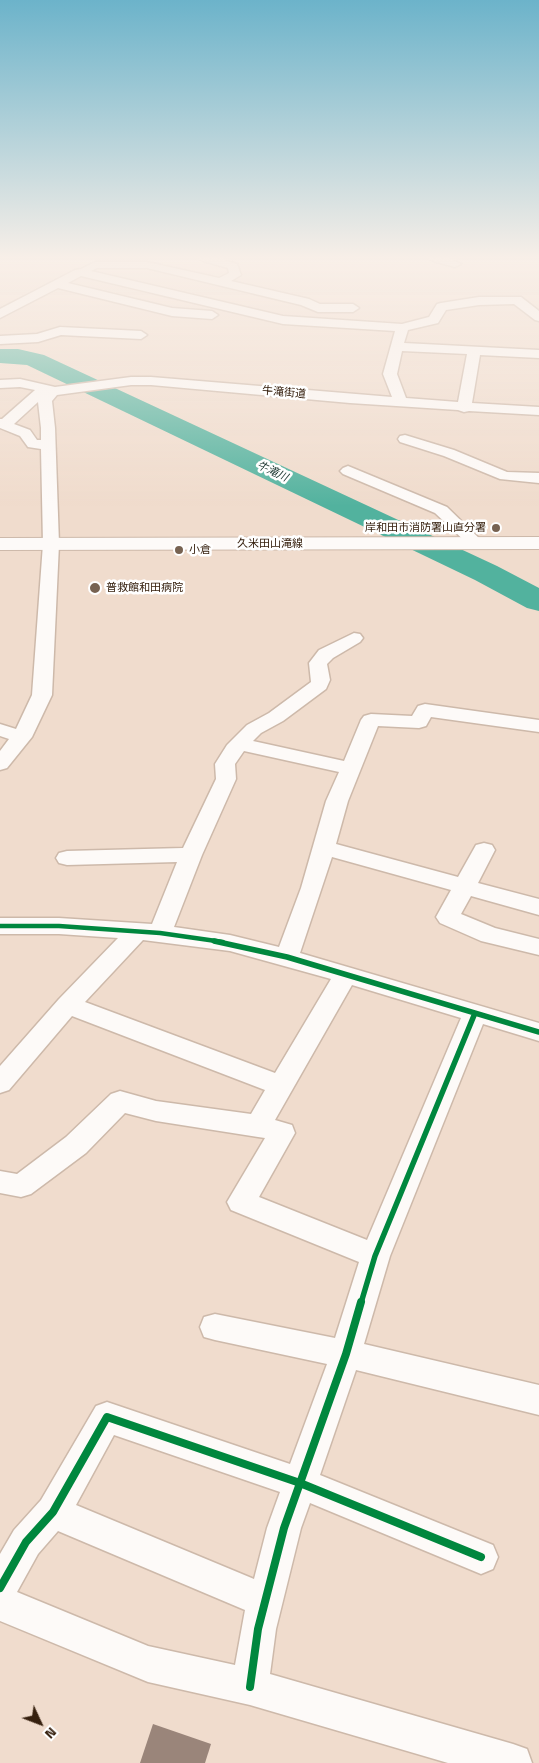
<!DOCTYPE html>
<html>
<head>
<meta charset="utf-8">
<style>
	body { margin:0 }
	#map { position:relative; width:539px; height:1763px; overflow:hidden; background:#f0dccd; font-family:"Titillium Web",sans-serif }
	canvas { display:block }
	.north { position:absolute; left:15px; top:1698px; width:50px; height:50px; -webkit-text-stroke:4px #fff; paint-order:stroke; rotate:133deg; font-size:14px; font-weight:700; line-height:20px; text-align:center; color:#36200e }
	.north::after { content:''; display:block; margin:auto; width:18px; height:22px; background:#36200e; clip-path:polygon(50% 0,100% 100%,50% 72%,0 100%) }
</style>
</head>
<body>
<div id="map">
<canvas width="539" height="1763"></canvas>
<div class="north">N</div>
</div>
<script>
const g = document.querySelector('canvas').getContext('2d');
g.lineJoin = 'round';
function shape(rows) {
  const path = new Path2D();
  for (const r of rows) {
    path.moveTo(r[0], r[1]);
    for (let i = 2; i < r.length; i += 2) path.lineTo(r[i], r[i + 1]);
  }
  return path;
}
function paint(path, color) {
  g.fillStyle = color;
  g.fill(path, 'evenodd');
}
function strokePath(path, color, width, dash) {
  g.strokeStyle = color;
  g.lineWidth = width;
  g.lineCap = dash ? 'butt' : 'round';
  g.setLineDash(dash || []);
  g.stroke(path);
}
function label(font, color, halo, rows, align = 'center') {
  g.font = font + ' "Titillium Web","Noto Sans JP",sans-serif';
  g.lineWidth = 5;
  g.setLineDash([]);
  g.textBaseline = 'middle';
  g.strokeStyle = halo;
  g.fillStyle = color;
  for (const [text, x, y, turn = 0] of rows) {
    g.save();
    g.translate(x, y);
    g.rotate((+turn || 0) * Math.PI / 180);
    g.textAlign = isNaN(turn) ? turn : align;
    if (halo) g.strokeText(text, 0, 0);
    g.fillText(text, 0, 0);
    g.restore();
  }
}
paint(shape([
	[0,349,18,349,44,355,497,566,539,588,539,611,527,608,475,580,27,365,0,363,0,349]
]), '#52b29e');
paint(shape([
	[153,1724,211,1744,205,1763,140,1763]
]), '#9a857a');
const street = shape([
	[201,259,221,259,237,264,241,275,231,281,309,299,320,304,353,304,359,308,353,312,318,312,301,305,147,268,97,268,91,271,283,316,402,324,429,317,437,304,441,303,479,297,521,297,539,311,539,321,535,320,514,304,479,305,446,310,438,323,408,330,404,343,539,350,539,358,480,355,472,403,539,407,539,415,469,411,464,412,458,410,350,403,151,385,131,385,57,395,52,401,55,428,59,544,52,695,32,737,7,768,0,770,0,751,9,739,0,736,0,724,16,729,32,695,43,544,41,449,28,447,20,436,0,428,0,419,2,419,35,390,20,387,0,388,0,380,20,379,55,387,131,377,151,377,392,397,383,374,395,331,283,324,81,276,68,283,172,308,212,311,218,315,212,319,172,316,58,288,0,318,0,309,75,270,81,269,95,262,147,262,219,278,229,273,228,268,203,261,201,259],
	[402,351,467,354,458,402,406,398,397,374,402,351],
	[38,402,41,428,41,440,37,440,30,430,14,424,38,402],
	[431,259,450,259,461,264,455,267,433,261,431,259],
	[60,327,141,331,147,335,141,339,61,335,38,342,0,344,0,336,37,334,60,327],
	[405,435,454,450,507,472,539,473,539,483,500,479,444,456,400,442,398,439,400,436,405,435],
	[348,466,447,507,484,543,482,546,476,548,470,546,435,513,343,474,340,471,343,468,348,466],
	[354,633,360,634,363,638,360,642,333,658,327,664,330,680,326,689,283,721,261,733,253,741,344,761,361,720,364,716,371,714,412,716,418,706,425,704,539,720,539,732,431,717,426,726,419,728,378,726,348,801,336,844,458,877,476,845,484,843,492,845,495,850,478,883,539,899,539,915,471,896,461,914,495,928,539,939,539,955,481,941,440,923,436,917,451,890,332,857,300,953,539,1023,539,1041,483,1024,390,1256,364,1344,539,1385,539,1415,356,1370,320,1475,493,1545,498,1557,493,1569,481,1574,310,1503,301,1528,276,1629,270,1674,513,1744,527,1749,532,1763,448,1763,250,1705,148,1682,0,1621,0,1554,14,1530,41,1500,96,1406,107,1402,290,1464,327,1364,215,1340,204,1337,200,1327,204,1317,215,1314,335,1338,359,1262,231,1210,227,1202,265,1138,258,1137,156,1121,125,1113,86,1153,31,1194,21,1197,0,1193,0,1171,17,1174,66,1137,111,1094,120,1091,156,1101,251,1114,265,1090,72,1016,9,1090,0,1093,0,1066,59,999,118,938,59,934,0,934,0,918,59,918,152,924,177,862,67,865,59,863,56,858,59,853,67,851,183,848,216,779,215,764,227,745,247,725,269,713,311,682,309,663,319,650,354,633],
	[244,751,339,772,326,801,301,888,279,947,230,935,174,927,202,855,236,779,235,764,244,751],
	[143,940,230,951,331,979,275,1073,85,1002,143,940],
	[352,985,461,1018,367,1240,259,1197,295,1133,292,1125,275,1120,352,985],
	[114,1435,280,1492,267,1528,254,1579,76,1505,114,1435],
	[58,1531,245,1610,235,1665,148,1646,17,1592,38,1554,58,1531]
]);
const secondary = shape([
	[539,537,539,549,0,550,0,538,539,537]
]);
strokePath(street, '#cdb9aa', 3);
strokePath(secondary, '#cdb9aa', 2);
paint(street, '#fdfaf8');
paint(secondary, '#fdfaf8');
strokePath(shape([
	[0,926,59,926,160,933,223,942]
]), '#00873e', 4.5);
strokePath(shape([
	[214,941,287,957,539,1032],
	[361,1303,375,1256,475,1013]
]), '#00873e', 5.5);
strokePath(shape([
	[0,1588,26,1542,53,1512,107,1417,300,1483,481,1557],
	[250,1687,258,1629,284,1528,346,1354,361,1302]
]), '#00873e', 8);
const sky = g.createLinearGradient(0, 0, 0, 506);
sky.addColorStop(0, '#6cb3ca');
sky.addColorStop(0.51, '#f8efe8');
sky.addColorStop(1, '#f8efe800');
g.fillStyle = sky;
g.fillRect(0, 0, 539, 506);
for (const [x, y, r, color] of [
	[496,528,5,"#776251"],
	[179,550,5,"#776251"],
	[95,588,6,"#776251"]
]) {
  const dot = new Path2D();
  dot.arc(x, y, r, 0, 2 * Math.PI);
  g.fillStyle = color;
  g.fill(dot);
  strokePath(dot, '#fff', 2);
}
label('11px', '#36200e', '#fff', [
	["牛滝街道",284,393,5],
	["久米田山滝線",270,544]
]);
label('italic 11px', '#142f29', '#fff', [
	["牛滝川",272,472,25]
]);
label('11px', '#36200e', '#fff', [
	["岸和田市消防署山直分署",486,528,"right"],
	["小倉",189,550],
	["普救館和田病院",106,588]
], 'left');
</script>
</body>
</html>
